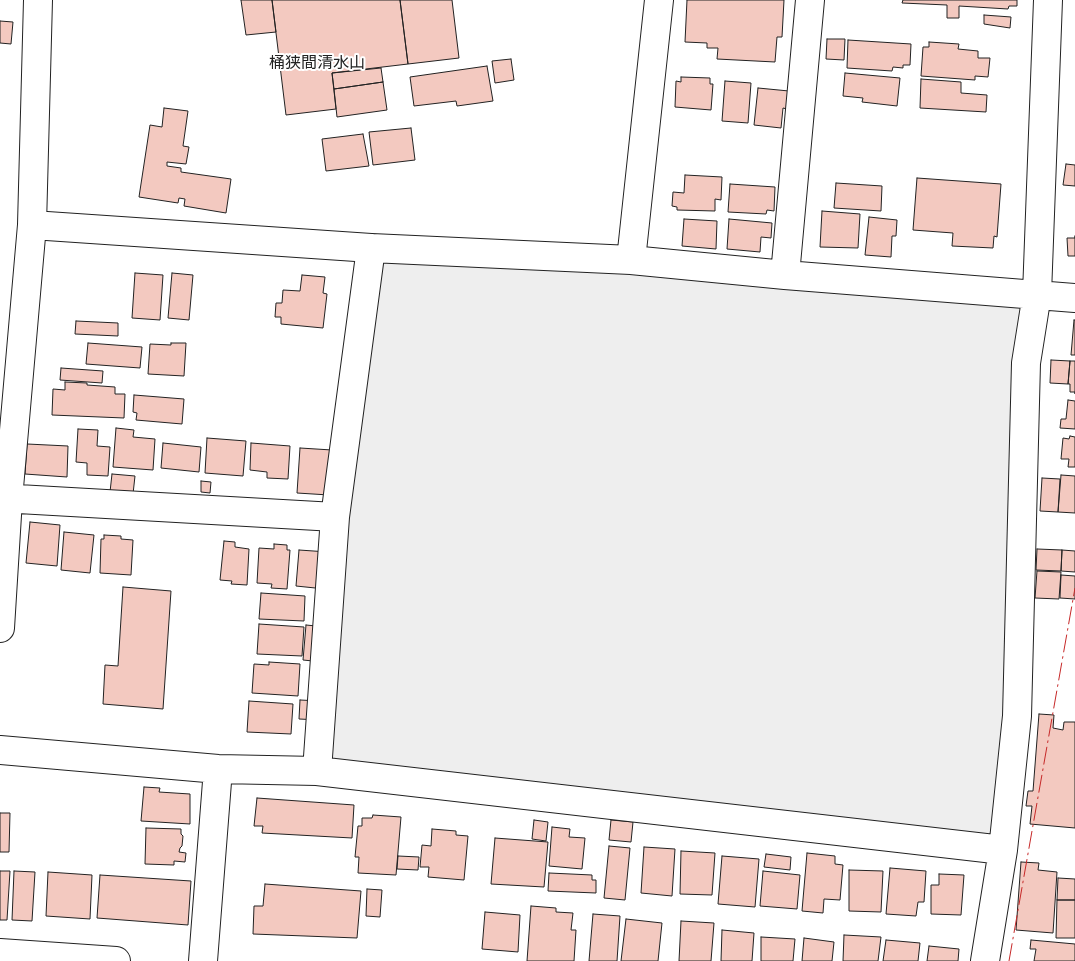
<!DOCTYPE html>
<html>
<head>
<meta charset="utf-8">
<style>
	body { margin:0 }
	canvas { display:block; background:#fff }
</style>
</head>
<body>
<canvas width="1075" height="961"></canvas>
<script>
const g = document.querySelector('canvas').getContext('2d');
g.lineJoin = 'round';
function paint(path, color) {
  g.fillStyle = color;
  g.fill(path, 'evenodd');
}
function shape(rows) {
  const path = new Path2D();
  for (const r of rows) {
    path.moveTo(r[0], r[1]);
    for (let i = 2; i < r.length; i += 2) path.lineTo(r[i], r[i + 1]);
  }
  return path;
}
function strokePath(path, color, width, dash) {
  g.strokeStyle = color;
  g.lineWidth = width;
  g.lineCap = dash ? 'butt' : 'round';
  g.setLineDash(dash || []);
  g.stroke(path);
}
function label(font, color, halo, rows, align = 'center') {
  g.font = font + ' "Asap Condensed","Noto Sans JP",sans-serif';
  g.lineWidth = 4;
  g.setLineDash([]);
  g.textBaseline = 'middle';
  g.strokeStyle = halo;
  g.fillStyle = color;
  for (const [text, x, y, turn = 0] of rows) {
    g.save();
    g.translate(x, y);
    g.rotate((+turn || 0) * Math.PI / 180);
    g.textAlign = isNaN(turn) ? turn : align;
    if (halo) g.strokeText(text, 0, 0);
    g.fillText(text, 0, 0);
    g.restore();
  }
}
const green = shape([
	[371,248,1037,294,1003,850,317,771,371,248]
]);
paint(green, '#eee');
strokePath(green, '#6f6f6f', 1);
const building = shape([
	[241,0,272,0,276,32,246,35,241,0],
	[272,0,400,0,408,64,332,73,336,109,286,115,272,0],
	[400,0,452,0,459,58,408,64,400,0],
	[687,0,784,0,782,37,777,37,775,62,717,59,718,48,707,48,707,43,685,42,687,0],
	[903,0,1017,0,1017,6,1009,6,1008,9,959,6,959,18,947,18,947,5,902,3,903,0],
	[984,15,1011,17,1010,28,984,24,984,15],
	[0,21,13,22,11,44,0,43,0,21],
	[827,39,845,39,844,60,826,59,827,39],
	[848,40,911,44,910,65,903,65,903,68,893,67,892,71,847,68,848,40],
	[929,42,959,44,958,49,978,51,978,58,990,58,988,77,975,76,975,80,921,76,923,47,929,47,929,42],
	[511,59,514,80,495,83,492,61,511,59],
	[487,66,493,101,457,106,456,101,414,106,410,77,487,66],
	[381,68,383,82,334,89,332,73,381,68],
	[845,73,900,78,897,106,862,102,863,98,843,96,845,73],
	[681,77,710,78,710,84,713,84,711,110,675,107,676,81,681,82,681,77],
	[921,79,961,82,961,93,987,95,986,112,920,108,921,79],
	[725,81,751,83,748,123,722,121,725,81],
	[383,82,387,110,337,117,334,89,383,82],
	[758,88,789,91,787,109,783,108,781,128,754,125,758,88],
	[164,108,188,111,183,146,189,147,186,164,167,162,167,166,181,168,181,172,231,179,226,213,184,206,185,199,179,198,178,203,139,197,150,125,162,127,164,108],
	[411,128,415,160,373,165,369,132,411,128],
	[363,134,369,166,326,171,322,139,363,134],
	[1066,164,1075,165,1075,186,1063,185,1066,164],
	[685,175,722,177,721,200,715,199,715,211,677,210,677,207,672,206,673,192,684,193,685,175],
	[917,178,1001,184,997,237,994,236,993,248,952,246,953,233,913,230,917,178],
	[836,183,882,186,881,211,834,208,836,183],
	[730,184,775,187,774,211,767,210,766,214,728,212,730,184],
	[822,211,860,214,858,248,820,247,822,211],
	[869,217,897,220,896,236,892,236,891,257,865,255,869,217],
	[684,219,717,221,716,249,682,246,684,219],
	[729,219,772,223,771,238,761,237,760,252,727,249,729,219],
	[1075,236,1075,256,1068,256,1067,238,1075,238,1075,236],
	[135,273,163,275,160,320,132,318,135,273],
	[172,273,193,275,189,320,168,318,172,273],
	[302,275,325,277,323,293,327,294,323,328,281,324,281,317,275,317,276,303,282,303,283,290,300,291,302,275],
	[1074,320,1075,320,1075,355,1071,355,1074,320],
	[76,321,118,323,118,336,75,334,76,321],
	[88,343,142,347,140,368,86,364,88,343],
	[171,343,186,343,184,376,148,374,150,344,171,345,171,343],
	[1051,360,1070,361,1068,384,1050,383,1051,360],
	[1070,361,1075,361,1075,394,1075,392,1070,392,1070,384,1068,384,1070,361],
	[61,368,103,371,102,383,60,380,61,368],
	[65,382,87,383,87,385,115,387,115,394,125,394,124,418,52,415,53,389,65,390,65,382],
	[134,395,184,399,182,424,136,420,137,413,133,412,134,395],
	[1068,400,1075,401,1075,429,1060,428,1061,419,1066,419,1068,400],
	[116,428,134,430,133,437,155,439,153,470,113,467,116,428],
	[78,429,98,430,97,446,110,447,108,476,87,475,87,463,76,462,78,429],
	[1070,436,1075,437,1075,467,1068,467,1069,459,1061,459,1063,438,1069,439,1070,436],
	[207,438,246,441,243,476,205,473,207,438],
	[163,443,201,447,199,472,161,468,163,443],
	[251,443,290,446,288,479,267,478,267,472,250,470,251,443],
	[27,444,68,446,67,477,25,474,27,444],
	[300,448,332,450,329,495,297,493,300,448],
	[112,474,135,476,133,494,110,492,112,474],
	[1061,475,1075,476,1075,513,1058,512,1061,475],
	[1042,478,1060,479,1058,512,1040,511,1042,478],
	[201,481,211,482,210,493,201,492,201,481],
	[30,522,60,525,57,566,26,563,30,522],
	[64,532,94,535,90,573,61,570,64,532],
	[104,535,121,536,121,539,133,540,131,575,100,573,101,539,104,539,104,535],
	[224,541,235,542,235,547,249,549,247,585,231,584,232,581,220,580,224,541],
	[274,544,287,545,287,550,290,550,287,589,271,588,272,584,257,583,259,548,274,549,274,544],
	[1037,549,1062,550,1061,571,1036,570,1037,549],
	[299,550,328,552,325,589,296,586,299,550],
	[1062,550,1075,551,1075,572,1061,571,1062,550],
	[1037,571,1061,572,1059,599,1035,598,1037,571],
	[1061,575,1075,576,1075,599,1060,598,1061,575],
	[123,587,171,591,163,709,103,704,105,665,118,666,123,587],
	[261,593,305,596,304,621,259,619,261,593],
	[259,624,304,627,302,656,257,654,259,624],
	[306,625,326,627,323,662,303,660,306,625],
	[269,662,300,664,298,696,252,693,254,664,269,665,269,662],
	[300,700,320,701,320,720,299,719,300,700],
	[249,701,293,704,291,734,247,732,249,701],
	[1039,714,1054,715,1053,728,1063,730,1064,722,1075,722,1075,828,1030,824,1032,806,1026,806,1028,791,1033,791,1039,714],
	[144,787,160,788,159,792,190,794,190,824,141,821,144,787],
	[257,798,354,805,352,838,262,833,263,826,254,826,257,798],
	[0,813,10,813,9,852,0,852,0,813],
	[373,815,401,817,396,875,358,873,359,857,355,857,358,826,362,826,362,818,372,818,373,815],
	[534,820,548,822,546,841,532,839,534,820],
	[611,820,633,822,631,842,609,840,611,820],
	[552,827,570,829,569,837,585,838,582,869,549,866,552,827],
	[146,828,181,829,181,834,183,836,182,846,180,848,179,852,186,853,185,862,174,861,174,865,145,864,146,828],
	[432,829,456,831,456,835,468,836,464,880,428,877,429,867,420,867,422,845,431,846,432,829],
	[495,838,548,842,544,887,491,884,495,838],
	[609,846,630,848,625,900,604,898,609,846],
	[644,847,675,849,672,896,641,893,644,847],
	[681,851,715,853,712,895,680,894,681,851],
	[807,853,835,856,835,864,843,865,840,900,824,899,823,913,802,911,807,853],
	[766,854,791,857,790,870,764,867,766,854],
	[398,856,419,857,418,870,397,869,398,856],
	[722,856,759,859,755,907,718,904,722,856],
	[1021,862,1039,863,1038,870,1057,872,1053,933,1016,930,1021,862],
	[890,868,926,871,924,902,918,902,916,916,886,914,890,868],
	[849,870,883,871,881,912,849,911,849,870],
	[0,871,10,871,7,920,0,920,0,871],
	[14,871,35,872,32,921,12,920,14,871],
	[763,871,800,875,797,909,760,906,763,871],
	[48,872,92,875,90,919,46,916,48,872],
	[549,873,592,875,592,880,596,880,596,893,548,891,549,873],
	[939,874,964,875,961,915,931,914,931,885,939,885,939,874],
	[100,875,191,881,188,925,97,918,100,875],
	[1058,878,1075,879,1075,900,1057,900,1058,878],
	[265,884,361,891,357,938,253,934,254,906,263,906,265,884],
	[367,889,382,890,380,917,366,916,367,889],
	[1057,900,1075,900,1075,938,1056,938,1057,900],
	[531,906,556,908,556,912,573,913,571,930,576,930,574,961,527,961,531,906],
	[485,912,520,915,518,952,482,949,485,912],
	[593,914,620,916,617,961,589,961,593,914],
	[626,919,662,923,658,961,621,961,626,919],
	[681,921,714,923,711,961,679,961,681,921],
	[722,930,754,933,752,961,721,961,722,930],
	[844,935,881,937,878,961,843,961,844,935],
	[761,937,795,939,793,961,761,961,761,937],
	[804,938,834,942,832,961,802,961,804,938],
	[886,940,920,943,918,961,883,961,886,940],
	[1031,940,1075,944,1075,961,1034,961,1036,949,1030,949,1031,940],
	[929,946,959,949,958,961,927,961,929,946]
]);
paint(building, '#f3c9c0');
strokePath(building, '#222', 1);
const minor = shape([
	[32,225,371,248,631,260,785,275,1075,298],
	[631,260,659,0],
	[785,275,810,0],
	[0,498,335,517],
	[0,628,8,499,32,225,38,0],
	[0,750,218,769,317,771,1003,850],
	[317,771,335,517,371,248],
	[0,953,116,961],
	[203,961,218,769],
	[985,961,1003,850,1017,716,1026,363,1037,294,1048,0]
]);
strokePath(minor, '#222', 30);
strokePath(minor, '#fff', 28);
strokePath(shape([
	[1009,961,1075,588]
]), '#c62828', 1, [18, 4, 2.5, 4]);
label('16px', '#222', '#fff', [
	["桶狭間清水山",317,63]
]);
</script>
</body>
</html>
